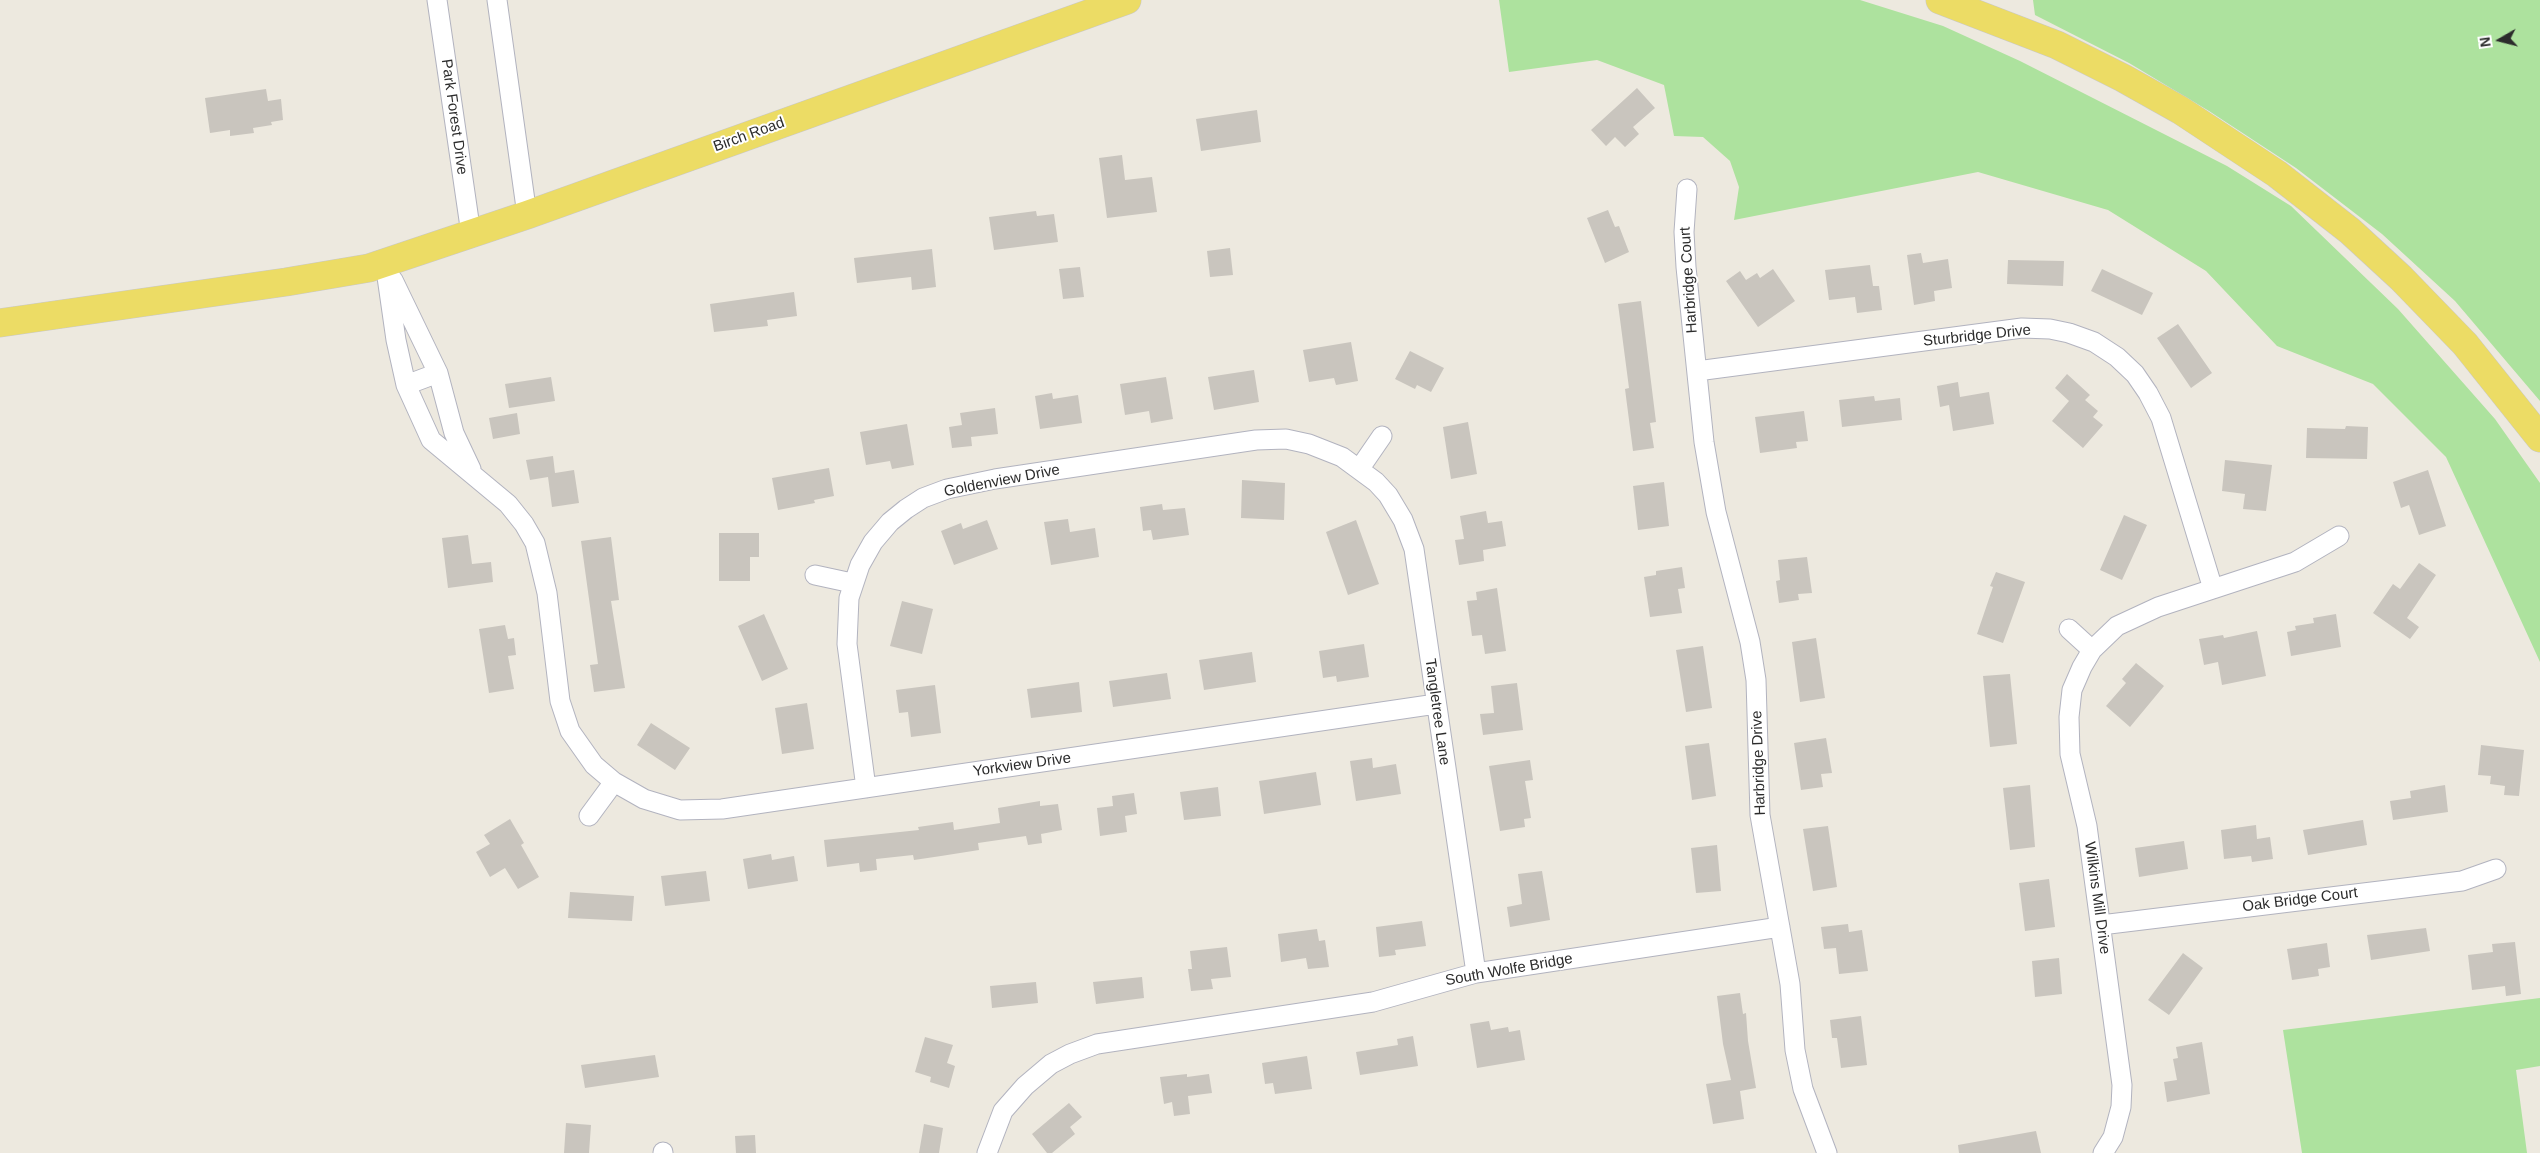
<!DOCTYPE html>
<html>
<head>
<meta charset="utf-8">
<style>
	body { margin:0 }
	#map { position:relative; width:2540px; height:1153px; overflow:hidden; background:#ede9df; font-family:Arial,sans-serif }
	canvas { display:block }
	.north { position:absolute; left:2475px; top:15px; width:50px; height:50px; -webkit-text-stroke:4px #fff; paint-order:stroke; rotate:262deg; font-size:14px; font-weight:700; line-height:20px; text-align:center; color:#2c2c2c }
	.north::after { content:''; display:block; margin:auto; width:18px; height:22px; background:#2c2c2c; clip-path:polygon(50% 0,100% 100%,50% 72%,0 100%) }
</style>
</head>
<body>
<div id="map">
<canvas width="2540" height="1153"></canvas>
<div class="north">N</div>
</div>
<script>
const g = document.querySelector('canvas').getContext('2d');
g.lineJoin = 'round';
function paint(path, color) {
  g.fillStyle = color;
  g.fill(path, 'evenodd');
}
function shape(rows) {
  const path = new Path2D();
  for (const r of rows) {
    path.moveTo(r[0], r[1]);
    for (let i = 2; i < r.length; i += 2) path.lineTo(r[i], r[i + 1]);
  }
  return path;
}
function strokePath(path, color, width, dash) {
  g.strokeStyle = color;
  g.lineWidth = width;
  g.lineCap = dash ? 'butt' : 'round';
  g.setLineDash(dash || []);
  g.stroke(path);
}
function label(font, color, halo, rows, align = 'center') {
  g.font = font + ' Arial,sans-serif';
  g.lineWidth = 4;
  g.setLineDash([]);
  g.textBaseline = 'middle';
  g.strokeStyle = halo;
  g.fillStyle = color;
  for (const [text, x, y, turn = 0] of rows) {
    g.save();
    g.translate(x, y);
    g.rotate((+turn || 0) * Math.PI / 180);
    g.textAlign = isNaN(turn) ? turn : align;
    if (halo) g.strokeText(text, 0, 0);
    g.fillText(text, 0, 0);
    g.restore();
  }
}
paint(shape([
	[1499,0,1860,0,1943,26,2020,61,2227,166,2291,206,2398,309,2495,419,2540,483,2540,662,2446,457,2373,384,2277,346,2206,271,2108,210,1978,172,1734,220,1739,187,1730,161,1703,137,1674,136,1664,85,1597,60,1509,72],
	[2033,0,2540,0,2540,401,2455,301,2382,234,2296,168,2209,111,2129,63,2035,15],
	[2540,998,2540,1066,2516,1070,2527,1153,2302,1153,2283,1030]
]), '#ade29e');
paint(shape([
	[1637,88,1655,108,1633,127,1639,134,1625,147,1615,137,1606,146,1591,130],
	[266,89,268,101,281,99,283,120,271,122,272,125,253,128,254,133,230,136,230,130,210,133,205,98],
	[1257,110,1261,142,1201,151,1196,119],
	[1122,155,1125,180,1152,177,1157,212,1107,218,1099,158],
	[1608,210,1615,227,1619,226,1629,252,1605,263,1587,218],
	[1036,211,1037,216,1054,214,1058,242,994,250,989,217],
	[1230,248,1233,275,1210,277,1207,251],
	[932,249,936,287,912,290,911,277,857,283,854,258],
	[1921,253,1923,263,1948,259,1952,288,1934,291,1935,301,1914,305,1907,255],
	[2008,260,2064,261,2063,286,2007,284],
	[1870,265,1873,286,1879,286,1882,310,1857,313,1855,297,1829,300,1825,270],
	[1080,267,1084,297,1063,299,1059,269],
	[1773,269,1795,301,1758,327,1726,281,1740,271,1746,280,1757,273,1760,278],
	[2102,269,2153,293,2142,315,2091,291],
	[794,292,797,316,767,320,768,326,714,332,710,304],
	[1641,301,1656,422,1650,423,1654,448,1633,451,1625,389,1629,388,1618,304],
	[2178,324,2212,373,2191,388,2157,338],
	[1351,342,1358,381,1336,385,1334,378,1309,382,1303,350],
	[1410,351,1444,368,1431,392,1417,385,1415,389,1395,379],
	[1254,370,1259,402,1214,410,1208,377],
	[2067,374,2090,395,2085,400,2098,411,2093,417,2103,425,2083,448,2052,421,2069,401,2055,388],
	[551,377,555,401,509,408,505,384],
	[1166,377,1173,419,1151,423,1149,411,1125,415,1120,384],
	[1958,382,1960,397,1989,392,1994,424,1953,431,1949,405,1940,407,1937,386],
	[1052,393,1053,399,1078,395,1082,423,1040,429,1035,396],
	[1874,396,1875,401,1900,398,1902,420,1842,427,1839,400],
	[995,408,998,434,971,437,972,446,952,448,949,427,962,425,960,413],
	[1804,411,1808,441,1796,442,1797,448,1760,453,1755,417],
	[517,413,520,434,493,439,489,418],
	[1468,422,1477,474,1451,479,1443,427],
	[907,424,914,465,892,469,890,461,866,465,860,432],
	[2346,426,2368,427,2367,459,2306,458,2307,428,2345,429],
	[553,456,555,473,574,470,579,503,552,507,548,477,530,480,526,460],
	[2225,460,2272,465,2266,511,2243,509,2245,494,2222,491],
	[829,468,834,496,814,500,815,503,778,510,772,478],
	[2428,470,2446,526,2419,535,2409,505,2401,508,2393,482],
	[1242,480,1285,483,1284,520,1241,518],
	[1664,482,1669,526,1638,530,1633,486],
	[1162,504,1163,510,1185,508,1189,535,1153,540,1151,530,1143,531,1140,507],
	[1486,511,1488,523,1502,521,1506,546,1483,550,1484,561,1459,565,1455,540,1464,539,1460,516],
	[2124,515,2147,525,2122,580,2100,570],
	[1068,519,1070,532,1095,528,1099,557,1051,565,1044,522],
	[987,520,998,549,954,565,941,531,961,523,963,529],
	[1356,520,1379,584,1348,595,1326,532],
	[719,533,759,533,759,557,750,557,750,581,719,581],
	[468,535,472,564,491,562,493,582,448,588,442,538],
	[611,537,619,600,611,601,625,688,594,692,590,665,598,664,581,541],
	[1807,557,1812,593,1798,594,1799,600,1779,603,1776,581,1780,580,1778,560],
	[2419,563,2436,575,2407,618,2419,627,2410,639,2373,613,2393,584,2400,589],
	[1682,567,1685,588,1678,589,1682,613,1650,617,1644,577,1656,575,1656,571],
	[1996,572,2025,582,2003,643,1977,634,1993,587,1990,586],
	[1497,588,1506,651,1485,654,1482,635,1472,636,1467,601,1477,600,1476,592],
	[902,601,933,609,922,654,890,646],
	[764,614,788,669,762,681,738,626],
	[2336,614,2341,647,2291,656,2287,632,2296,630,2295,626,2314,623,2313,618],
	[505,625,508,639,514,638,516,655,508,656,514,689,489,693,479,629],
	[2257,631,2266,676,2222,685,2218,662,2204,665,2199,639,2223,635,2224,638],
	[1816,638,1825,698,1800,702,1792,642],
	[1364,644,1369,677,1337,682,1336,676,1323,678,1319,651],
	[1703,646,1712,708,1686,712,1676,650],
	[1252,652,1256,682,1204,690,1199,660],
	[2136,663,2164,686,2130,727,2106,706,2126,683,2122,679],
	[1167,673,1171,699,1113,707,1109,681],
	[2010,674,2017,744,1990,747,1983,676],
	[1079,682,1082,712,1031,718,1027,689],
	[1517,683,1523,730,1483,735,1480,714,1494,713,1491,686],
	[935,685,941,733,911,737,908,712,899,713,896,690],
	[807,703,814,749,782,754,775,708],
	[651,723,690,748,675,770,637,745],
	[1826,738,1832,773,1821,774,1823,787,1801,790,1794,743],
	[1709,743,1716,796,1692,800,1685,746],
	[2481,745,2524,750,2519,796,2504,795,2505,786,2490,784,2491,776,2478,775],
	[1372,758,1373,768,1396,764,1401,794,1356,801,1350,761],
	[1530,760,1533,780,1525,781,1531,818,1524,819,1525,827,1500,831,1489,766],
	[1316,772,1321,805,1264,814,1259,781],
	[2030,785,2035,847,2010,850,2003,788],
	[2445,785,2448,812,2393,820,2390,801,2411,798,2410,791],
	[1218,787,1221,816,1184,820,1180,792],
	[1134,793,1137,814,1125,816,1127,832,1100,836,1097,808,1113,806,1112,796],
	[1040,801,1040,806,1058,804,1062,830,1041,834,1042,843,1028,845,1026,836,978,843,979,850,941,856,914,860,913,855,876,859,877,870,860,872,859,863,827,867,824,840,919,830,918,827,953,822,954,830,1000,823,998,808],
	[510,819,524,843,521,845,539,877,518,889,505,868,490,877,476,852,490,844,484,835],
	[2363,820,2367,845,2308,855,2303,830],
	[2256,825,2257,839,2270,837,2273,859,2252,862,2251,856,2224,859,2221,830],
	[1828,826,1837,887,1813,891,1803,829],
	[2184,841,2188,869,2139,877,2135,848],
	[1717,845,1721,891,1696,893,1691,848],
	[771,854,772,860,794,856,798,881,748,889,743,859],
	[706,871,710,901,665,906,661,876],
	[1542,871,1550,920,1510,927,1507,907,1522,904,1518,874],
	[2049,879,2055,927,2025,931,2019,883],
	[570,892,634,896,632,921,568,918],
	[1422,921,1426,946,1395,950,1396,955,1379,957,1376,927],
	[1848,924,1849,932,1862,930,1868,971,1839,974,1836,948,1824,949,1821,927],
	[2426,928,2430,951,2371,960,2367,935],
	[1317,929,1319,941,1325,940,1329,967,1308,969,1306,958,1281,962,1278,934],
	[2515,942,2521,994,2506,996,2505,986,2472,990,2468,955,2493,952,2492,944],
	[2327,943,2330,967,2318,969,2319,976,2292,980,2287,949],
	[1227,947,1231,977,1211,979,1213,989,1191,991,1188,969,1192,969,1190,951],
	[2183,953,2203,968,2169,1015,2148,1000],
	[2059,958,2062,994,2035,997,2032,961],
	[1142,977,1144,998,1096,1004,1093,982],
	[1036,982,1038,1003,992,1008,990,986],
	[1740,993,1743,1014,1746,1013,1748,1041,1756,1088,1740,1091,1744,1119,1713,1124,1706,1084,1731,1080,1723,1044,1717,996],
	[1861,1016,1867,1065,1841,1068,1837,1038,1832,1038,1830,1020],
	[1489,1021,1491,1030,1508,1027,1509,1032,1520,1030,1525,1060,1477,1068,1470,1024],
	[1413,1036,1418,1066,1360,1075,1356,1052,1398,1045,1397,1039],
	[925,1037,953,1045,947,1063,955,1066,949,1088,930,1082,931,1077,915,1072],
	[2202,1042,2210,1094,2167,1102,2164,1082,2177,1080,2173,1059,2178,1058,2176,1047],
	[655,1055,659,1077,585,1088,581,1065],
	[1307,1056,1312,1089,1275,1094,1273,1083,1265,1084,1262,1063],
	[1187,1074,1187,1077,1209,1074,1212,1093,1188,1096,1190,1114,1174,1116,1172,1102,1164,1104,1160,1077],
	[1069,1103,1082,1117,1070,1127,1075,1134,1052,1153,1047,1153,1032,1134],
	[566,1123,591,1125,589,1153,564,1153],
	[924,1124,943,1128,939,1153,919,1153],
	[2036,1131,2041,1153,1959,1153,1958,1145],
	[755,1135,756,1153,736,1153,735,1136]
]), '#c9c5be');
const street = shape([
	[437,0,471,234],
	[497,0,527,215],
	[1687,189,1684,232,1686,267,1704,442,1716,512,1750,642,1756,680,1760,815,1790,984,1795,1050,1803,1089,1827,1153],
	[385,263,396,340,406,385,431,440,508,504,524,524,535,543,547,593,560,701,570,731,594,765,614,782,644,799,680,810,722,809,1436,704],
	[393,280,438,373,454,433,471,469],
	[1697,371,2022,328,2050,329,2069,333,2094,342,2117,357,2135,374,2148,393,2161,418,2213,589],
	[406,385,438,373],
	[1360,468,1382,436],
	[815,575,852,583],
	[2069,629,2092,650],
	[866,788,847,644,849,598,860,565,873,542,890,522,906,509,923,498,947,489,995,479,1256,440,1286,439,1309,444,1342,457,1376,482,1388,495,1403,520,1414,549,1476,973],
	[589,816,614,782],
	[2101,925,2462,881,2496,869],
	[663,1153,663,1152],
	[987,1153,1003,1111,1025,1086,1051,1064,1070,1054,1097,1044,1373,1002,1476,973,1780,927],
	[2103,1153,2113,1137,2121,1107,2122,1085,2087,826,2070,754,2069,717,2072,690,2082,667,2092,650,2117,626,2158,607,2295,562,2339,536]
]);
const primary = shape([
	[1940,0,2057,45,2123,78,2180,110,2277,174,2350,231,2401,278,2465,344,2540,438],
	[0,323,286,282,369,268,527,215,1127,0]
]);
strokePath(street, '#b2b3bf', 21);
strokePath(primary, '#c8c8c8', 29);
strokePath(street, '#fff', 19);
strokePath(primary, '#ecdc65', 28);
label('15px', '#2c2c2c', '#fff', [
	["Park Forest Drive",454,117,82],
	["Birch Road",749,135,-20],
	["Harbridge Court",1689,280,-94],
	["Sturbridge Drive",1977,336,-6],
	["Goldenview Drive",1002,481,-11],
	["Tangletree Lane",1437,712,82],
	["Harbridge Drive",1759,763,-92],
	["Yorkview Drive",1022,765,-8],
	["Wilkins Mill Drive",2097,898,82],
	["Oak Bridge Court",2300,900,-7],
	["South Wolfe Bridge",1509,970,-10]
]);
</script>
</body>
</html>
